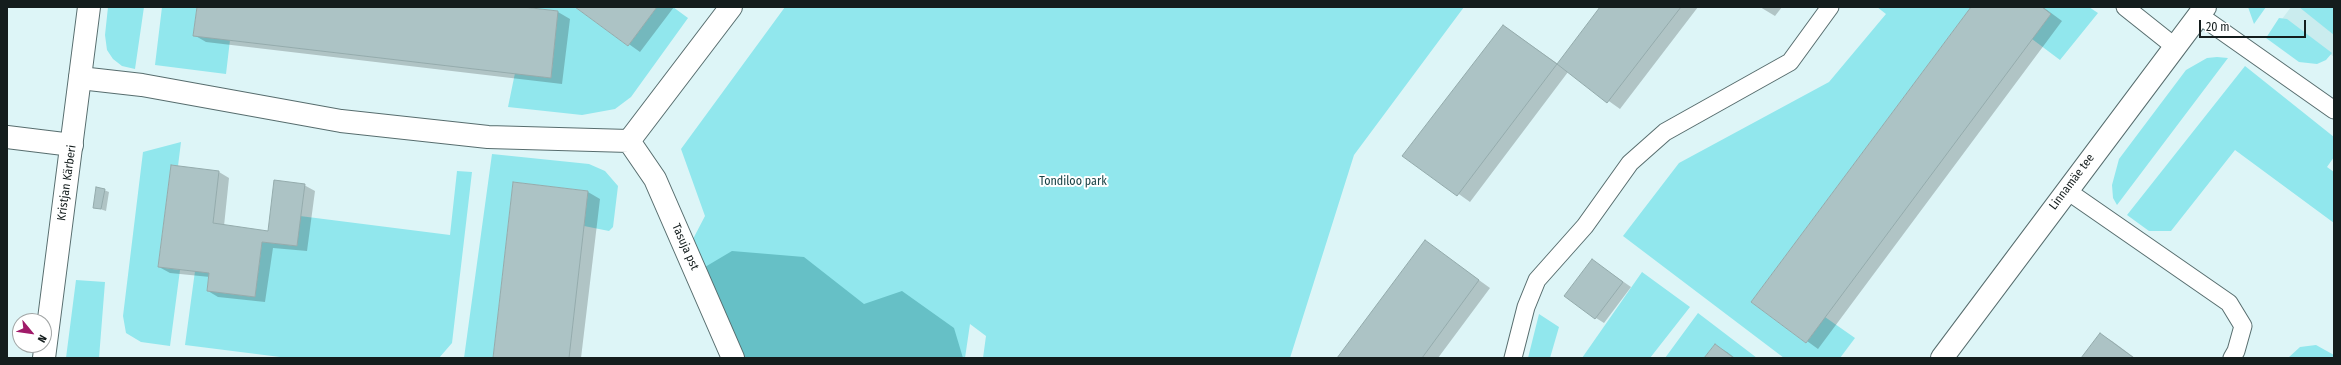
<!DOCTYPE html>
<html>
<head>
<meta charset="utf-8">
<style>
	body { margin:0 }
	#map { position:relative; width:2341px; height:365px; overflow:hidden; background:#ddf5f7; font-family:"Fira Sans Condensed",sans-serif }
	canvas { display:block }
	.frame { position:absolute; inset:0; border:8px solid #141d1d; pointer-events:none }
	.north { position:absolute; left:12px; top:313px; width:40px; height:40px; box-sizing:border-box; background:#fff; border:1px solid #a1a5a5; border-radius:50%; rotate:119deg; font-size:11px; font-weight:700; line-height:16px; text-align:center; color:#141d1d }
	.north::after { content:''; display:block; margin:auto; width:14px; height:18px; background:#a01a69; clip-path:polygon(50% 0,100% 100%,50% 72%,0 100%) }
	.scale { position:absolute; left:2199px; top:20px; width:107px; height:18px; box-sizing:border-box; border:2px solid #141d1d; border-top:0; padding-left:5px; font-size:12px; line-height:14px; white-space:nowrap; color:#141d1d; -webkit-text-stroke:3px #fff; paint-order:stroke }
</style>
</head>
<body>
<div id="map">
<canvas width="2341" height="365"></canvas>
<div class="frame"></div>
<div class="north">N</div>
<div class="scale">20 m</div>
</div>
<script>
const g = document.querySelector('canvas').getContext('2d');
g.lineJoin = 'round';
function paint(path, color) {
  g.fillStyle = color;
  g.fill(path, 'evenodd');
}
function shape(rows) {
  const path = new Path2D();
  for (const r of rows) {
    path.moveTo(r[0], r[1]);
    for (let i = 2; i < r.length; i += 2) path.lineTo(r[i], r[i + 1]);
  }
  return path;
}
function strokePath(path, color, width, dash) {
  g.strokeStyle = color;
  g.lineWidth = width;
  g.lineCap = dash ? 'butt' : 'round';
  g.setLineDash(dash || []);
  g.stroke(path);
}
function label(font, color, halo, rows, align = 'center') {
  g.font = font + ' "Fira Sans Condensed",sans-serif';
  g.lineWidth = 4;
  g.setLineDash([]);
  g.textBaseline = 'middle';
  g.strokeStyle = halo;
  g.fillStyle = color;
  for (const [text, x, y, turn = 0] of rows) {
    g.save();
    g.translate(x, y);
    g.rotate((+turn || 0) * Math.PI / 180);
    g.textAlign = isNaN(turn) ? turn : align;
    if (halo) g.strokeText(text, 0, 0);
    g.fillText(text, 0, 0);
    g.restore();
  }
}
paint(shape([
	[2291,7,2334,7,2334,57,2282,19]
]), '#caecee');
paint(shape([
	[108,7,144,7,135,69,122,66,113,59,107,50,105,35],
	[162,7,197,7,193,36,230,40,226,74,155,65],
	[523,7,575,7,628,46,657,7,673,7,688,18,631,97,615,109,582,115,508,107,515,73,551,78,558,11],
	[785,7,1464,7,1354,155,1290,358,983,358,986,336,970,324,965,358,745,358,693,239,705,216,681,149],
	[1877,7,1971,7,1751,302,1806,343,1825,317,1855,338,1840,358,1784,358,1623,236,1679,163,1829,82,1886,14],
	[2042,7,2089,7,2098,13,2060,60,2032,39,2051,14],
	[2248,7,2266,7,2254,24],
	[2299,7,2334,7,2334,35],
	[2279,18,2287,19,2332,53,2326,60,2317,64,2299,62,2266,38],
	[2217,57,2228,58,2117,205,2113,198,2112,185,2119,159,2186,70,2207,58],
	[2245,66,2334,137,2334,157,2327,167,2334,172,2334,223,2235,150,2171,231,2149,231,2127,215],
	[181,142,178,166,171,165,158,267,180,270,170,346,141,342,126,333,123,316,143,152],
	[492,154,589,164,605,171,618,186,613,227,609,231,584,226,588,191,513,182,493,358,464,358],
	[457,171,472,172,452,343,439,358,288,358,185,345,195,271,209,273,207,291,255,297,262,242,297,246,300,216,450,235],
	[1642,272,1690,307,1650,358,1582,358],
	[76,280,105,282,99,358,66,358],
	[1698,313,1757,358,1734,358,1715,344,1704,358,1665,358],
	[1539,314,1559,327,1550,358,1528,358],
	[2316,345,2334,355,2334,358,2288,358,2300,347]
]), '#91e7ed');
paint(shape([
	[732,251,804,257,864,304,902,291,954,328,963,358,745,358,705,267]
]), '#66c0c6');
paint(shape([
	[198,7,515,7,558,12,570,19,562,84,206,42,194,35],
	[577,7,674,7,640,52],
	[1601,7,1698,7,1620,109,1568,72,1470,202,1404,155,1504,26,1558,64],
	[1760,7,1782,7,1775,16],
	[1972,7,2043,7,2062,21,1818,349,1753,302],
	[219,172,229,178,224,226,269,232,304,185,315,191,307,251,273,248,265,302,218,297,208,291,210,277,170,273,159,267],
	[514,183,588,192,600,199,581,358,494,358],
	[104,190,109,192,106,211,94,207],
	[1426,242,1490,288,1438,358,1338,358],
	[1592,260,1631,287,1604,323,1596,318],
	[2100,334,2112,341,2135,358,2082,358],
	[1715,345,1727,352,1735,358,1705,358]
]), '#0003');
const building = shape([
	[197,7,523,7,558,11,551,78,193,36,197,7],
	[575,7,657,7,628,46,575,7],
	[1600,7,1681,7,1607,103,1557,64,1600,7],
	[1971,7,2042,7,2051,14,1806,343,1751,302,1971,7],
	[1503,25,1557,64,1457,196,1402,156,1503,25],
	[171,165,219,171,213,223,268,231,274,180,305,184,297,246,262,242,255,297,207,291,209,273,158,267,171,165],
	[513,182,588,191,569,358,493,358,513,182],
	[96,187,105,189,101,209,93,208,96,187],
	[1425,240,1479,280,1422,358,1337,358,1425,240],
	[1592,259,1623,282,1595,319,1564,296,1592,259],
	[2100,333,2134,358,2081,358,2100,333],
	[1715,344,1734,358,1704,358,1715,344]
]);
paint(building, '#acc3c5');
strokePath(building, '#94abac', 1);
const service = shape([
	[2125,7,2174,46],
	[2199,15,2334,110],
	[2066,190,2229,303,2243,326,2236,351,2232,358],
	[1513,358,1526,307,1537,280,1585,226,1630,163,1665,132,1790,62,1830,7]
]);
const minor = shape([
	[80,78,142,85,341,121,488,137,629,141],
	[7,137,72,145],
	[629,141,655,179,733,358],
	[629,141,731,7]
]);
const tertiary = shape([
	[44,358,89,7],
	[1942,358,2205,7]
]);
strokePath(service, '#576d6e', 19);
strokePath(minor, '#576d6e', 24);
strokePath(tertiary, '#576d6e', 24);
strokePath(service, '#fff', 17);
strokePath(minor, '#fff', 22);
strokePath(tertiary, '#fff', 22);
label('12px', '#194346', '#fff', [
	["Tondiloo park",1073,182]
]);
label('12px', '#141d1d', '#fff', [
	["Linnamäe tee",2072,182,-53],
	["Kristjan Kärberi",67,183,-82],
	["Tasuja pst",685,247,66]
]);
</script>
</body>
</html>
